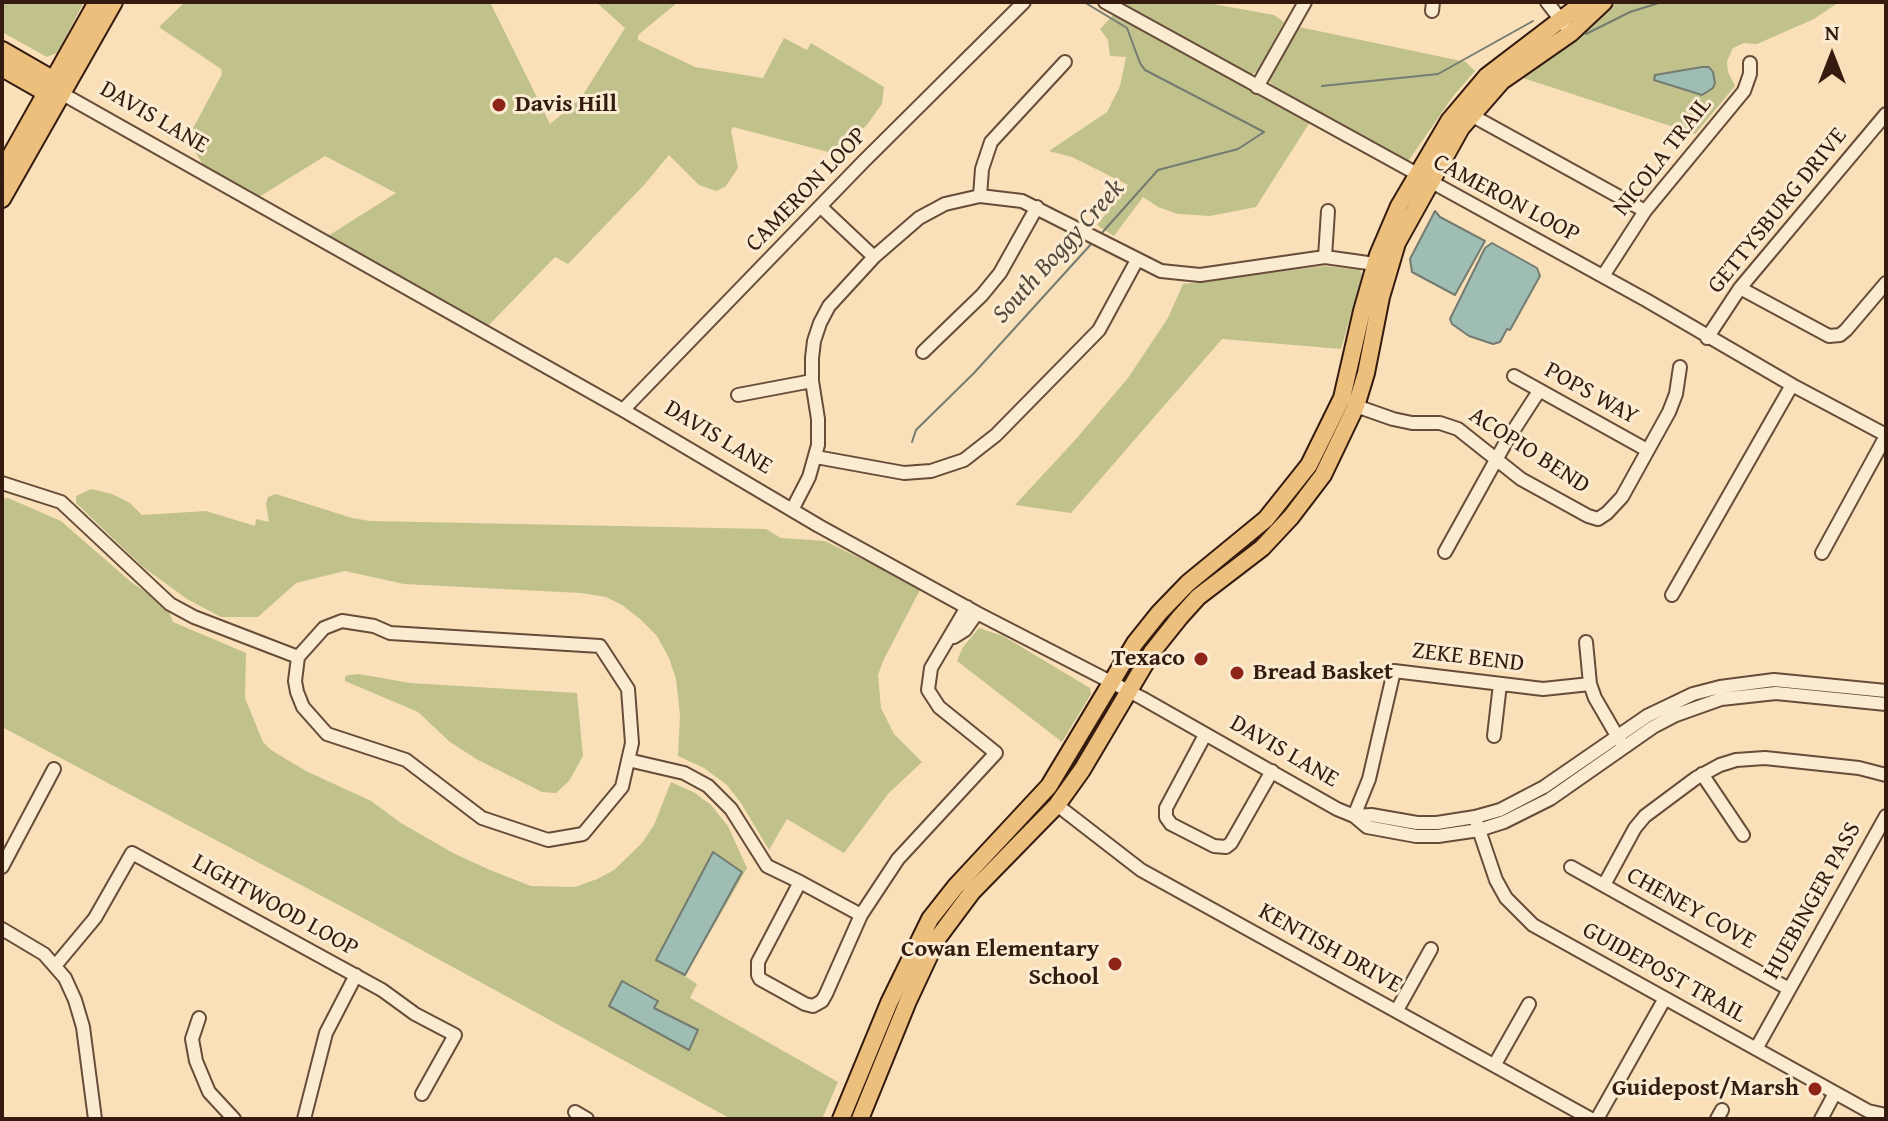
<!DOCTYPE html>
<html>
<head>
<meta charset="utf-8">
<style>
	body { margin:0 }
	#map { position:relative; width:1888px; height:1121px; overflow:hidden; background:#f9e0b8; font-family:"Gentium Book Plus",serif }
	canvas { display:block }
	.frame { position:absolute; inset:0; border:4px solid #351b0f; pointer-events:none }
	.north { position:absolute; left:1792px; top:16px; width:80px; height:80px; -webkit-text-stroke:6px #fbebd1; paint-order:stroke; rotate:0deg; font-size:22px; font-weight:700; line-height:32px; text-align:center; color:#351b0f }
	.north::after { content:''; display:block; margin:auto; width:28px; height:36px; background:#351b0f; clip-path:polygon(50% 0,100% 100%,50% 72%,0 100%) }
</style>
</head>
<body>
<div id="map">
<canvas width="1888" height="1121"></canvas>
<div class="frame"></div>
<div class="north">N</div>
</div>
<script>
const g = document.querySelector('canvas').getContext('2d');
g.lineJoin = 'round';
function paint(path, color) {
  g.fillStyle = color;
  g.fill(path, 'evenodd');
}
function shape(rows) {
  const path = new Path2D();
  for (const r of rows) {
    path.moveTo(r[0], r[1]);
    for (let i = 2; i < r.length; i += 2) path.lineTo(r[i], r[i + 1]);
  }
  return path;
}
function strokePath(path, color, width, dash) {
  g.strokeStyle = color;
  g.lineWidth = width;
  g.lineCap = dash ? 'butt' : 'round';
  g.setLineDash(dash || []);
  g.stroke(path);
}
function label(font, color, halo, rows, align = 'center') {
  g.font = font + ' "Gentium Book Plus",serif';
  g.lineWidth = 6;
  g.setLineDash([]);
  g.textBaseline = 'middle';
  g.strokeStyle = halo;
  g.fillStyle = color;
  for (const [text, x, y, turn = 0] of rows) {
    g.save();
    g.translate(x, y);
    g.rotate((+turn || 0) * Math.PI / 180);
    g.textAlign = isNaN(turn) ? turn : align;
    if (halo) g.strokeText(text, 0, 0);
    g.fillText(text, 0, 0);
    g.restore();
  }
}
paint(shape([
	[2,2,84,2,57,53,47,57,2,32],
	[185,2,490,2,550,124,581,98,625,28,596,2,678,2,638,35,638,40,695,67,763,78,784,38,807,50,811,43,884,87,882,104,866,126,828,152,733,127,731,130,738,168,725,187,716,191,699,185,669,155,644,185,568,264,555,257,487,327,328,236,396,193,325,156,259,197,204,166,189,143,191,132,222,74,221,69,159,27],
	[1118,2,1213,4,1274,15,1284,22,1258,70,1253,74,1246,73],
	[1618,2,1839,2,1814,19,1757,44,1744,43,1733,48,1727,61,1728,72,1735,86,1695,134,1523,78],
	[1115,13,1310,122,1256,207,1210,216,1178,214,1158,207,1143,197,1114,236,1097,225,1128,185,1072,157,1049,151,1107,112,1120,86,1126,57,1110,56,1108,40,1100,29],
	[1299,27,1466,62,1475,71,1454,95,1409,160,1389,153,1276,90,1270,82,1272,72],
	[1324,266,1360,270,1362,275,1341,349,1222,339,1071,513,1015,505,1076,439,1128,378,1168,318,1183,284],
	[91,489,112,494,130,503,142,515,206,511,255,526,256,519,269,522,266,504,268,497,276,494,352,518,370,521,766,529,781,538,825,541,921,588,883,661,878,675,881,708,894,734,922,762,888,794,844,853,787,819,769,850,741,803,727,785,704,768,678,756,680,715,676,679,669,658,657,636,640,619,622,605,606,597,581,593,404,584,345,571,296,583,258,617,221,617,187,599,143,567,76,503,76,496],
	[8,498,61,521,131,582,167,607,173,622,246,653,245,698,263,742,271,750,306,771,371,801,401,823,453,853,490,870,531,886,575,887,597,879,614,870,642,843,654,825,671,782,695,793,711,805,728,826,747,868,685,976,697,984,690,998,838,1082,822,1119,731,1119,352,912,2,727,2,499],
	[979,628,1003,636,1090,688,1091,694,1062,742,957,661,963,647],
	[359,674,410,683,577,693,583,756,569,781,556,793,542,792,478,760,450,742,418,712,345,681,345,677,348,675]
]), '#c1c18c');
const water = shape([
	[1702,67,1709,67,1713,72,1715,83,1713,88,1702,95,1654,80,1655,75,1702,67],
	[1435,211,1440,217,1485,241,1455,295,1412,272,1410,259,1435,211],
	[1492,243,1537,268,1540,276,1510,330,1507,329,1500,342,1493,344,1469,336,1452,324,1450,319,1485,248,1492,243],
	[713,852,742,872,685,975,656,960,713,852],
	[622,981,658,1001,654,1008,698,1030,689,1050,609,1006,622,981]
]);
paint(water, '#9ebdb3');
strokePath(water, '#747c71', 2);
strokePath(shape([
	[1084,2,1127,28,1140,63,1145,70,1264,132,1238,149,1158,170,1100,235],
	[1586,34,1630,12,1662,2],
	[1322,86,1438,74,1533,21],
	[912,442,916,430,974,373,1093,242]
]), '#747c71', 2);
const minor = shape([
	[1105,2,1646,300,1792,385,1886,435],
	[1547,2,1571,33],
	[1432,11,1433,2],
	[1257,87,1305,2],
	[61,93,623,410,819,526,977,613,1142,698,1337,809,1354,816,1367,827,1416,836,1438,836,1479,830,1504,822,1550,799,1653,727,1676,715,1721,699,1776,693,1886,704],
	[1471,115,1645,211],
	[980,196,982,169,991,142,1065,62],
	[821,207,874,257],
	[1325,257,1328,211],
	[1603,276,1645,211,1744,91,1750,74,1750,63],
	[1740,288,1829,336,1840,335,1846,330,1886,283],
	[1707,338,1740,288,1886,114],
	[923,352,982,295,1000,273,1037,207],
	[1514,376,1647,450],
	[738,395,812,381],
	[1356,406,1393,419,1412,423,1440,423,1458,429,1521,479,1588,516,1598,519,1607,513,1622,497,1669,412,1676,394,1680,367],
	[623,410,863,162,1024,2],
	[816,457,904,473,931,471,964,460,996,435,1099,330,1137,260],
	[2,483,61,502,170,604,194,617,298,657,324,628,342,621,374,626,390,633,600,646,628,689,632,743,622,787,583,834,548,840,482,818,406,760,327,734,303,707,297,692,295,681,298,657],
	[792,510,809,477,818,445,818,419,812,381,812,358,814,341,820,323,829,306,874,257,919,218,945,204,980,196,1022,201,1161,271,1200,275,1325,257,1375,264],
	[1445,552,1506,442,1539,391],
	[1822,553,1886,436],
	[1672,595,1792,385],
	[954,637,965,630,977,613],
	[1586,642,1590,684,1595,698,1620,741],
	[1205,735,1166,808,1166,817,1171,824,1214,846,1226,847,1231,843,1272,771],
	[1494,736,1500,684],
	[628,760,684,773,708,786,731,809,767,866,800,882,861,915,826,994,822,1001,813,1006,805,1004,760,979,758,975,758,962,800,882],
	[1702,774,1743,835],
	[1057,805,1141,870,1591,1119],
	[1354,816,1371,815,1417,823,1437,823,1475,817,1500,810,1544,787,1647,716,1693,694,1720,687,1774,680,1886,691],
	[1354,816,1369,779,1394,671,1543,689,1590,684],
	[1477,824,1496,880,1506,898,1533,925,1868,1111,1886,1115],
	[2,867,54,769],
	[1571,867,1789,989],
	[1604,885,1635,828,1645,816,1696,778,1720,765,1736,760,1765,758,1859,768,1886,775],
	[861,915,898,859,996,753,939,707,928,690,931,668,967,607],
	[2,929,44,954,65,978,75,1000,83,1027,95,1119],
	[55,966,95,918,132,853,382,990,415,1014,455,1035,422,1094],
	[1397,1010,1431,949],
	[199,1018,192,1039,196,1061,209,1092,234,1119],
	[1756,1049,1886,816],
	[1495,1064,1529,1004],
	[575,1112,587,1119],
	[304,1119,326,1033,356,975],
	[1597,1119,1664,1000],
	[1717,1119,1722,1110],
	[1821,1119,1835,1093]
]);
const major = shape([
	[2,50,54,80,59,88],
	[2,68,46,93,56,93],
	[2,171,97,2],
	[2,199,114,2],
	[841,1119,889,1003,930,919,956,886,1049,786,1135,643,1159,613,1188,583,1266,519,1309,465,1342,398,1362,311,1378,255,1399,206,1449,121,1487,76,1584,2],
	[860,1119,908,1001,937,939,972,892,1057,805,1082,770,1152,652,1180,617,1198,597,1262,548,1291,517,1323,475,1356,406,1366,373,1381,297,1397,243,1461,128,1502,81,1571,33,1604,2]
]);
strokePath(minor, '#664c39', 16);
strokePath(major, '#351b0f', 20);
strokePath(minor, '#fbebd1', 12);
strokePath(major, '#ecc07c', 16);
for (const [x, y, r, color] of [
	[499,105,8,"#8f2418"],
	[1201,659,8,"#8f2418"],
	[1237,673,8,"#8f2418"],
	[1115,964,8,"#8f2418"],
	[1815,1089,8,"#8f2418"]
]) {
  const dot = new Path2D();
  dot.arc(x, y, r, 0, 2 * Math.PI);
  g.fillStyle = color;
  g.fill(dot);
  strokePath(dot, '#fbebd1', 3);
}
label('bold 24px', '#351b0f', '#fbebd1', [
	["Davis Hill",515,105,"left"],
	["Texaco",1185,659],
	["Bread Basket",1253,673,"left"],
	["Cowan Elementary",1099,950],
	["School",1099,978],
	["Guidepost/Marsh",1799,1089]
], 'right');
label('24px', '#351b0f', '#fbebd1', [
	["DAVIS LANE",154,118,30],
	["NICOLA TRAIL",1663,157,-52],
	["CAMERON LOOP",807,190,-46],
	["CAMERON LOOP",1506,199,28],
	["GETTYSBURG DRIVE",1778,211,-51],
	["POPS WAY",1591,394,29],
	["DAVIS LANE",718,438,31],
	["ACOPIO BEND",1529,451,33],
	["ZEKE BEND",1468,658,7],
	["DAVIS LANE",1284,752,30],
	["HUEBINGER PASS",1813,901,-61],
	["LIGHTWOOD LOOP",275,906,29],
	["CHENEY COVE",1691,909,29],
	["KENTISH DRIVE",1330,949,29],
	["GUIDEPOST TRAIL",1664,973,29]
]);
label('italic 26px', '#544c40', '#fbebd1', [
	["South Boggy Creek",1059,252,-48]
]);
</script>
</body>
</html>
